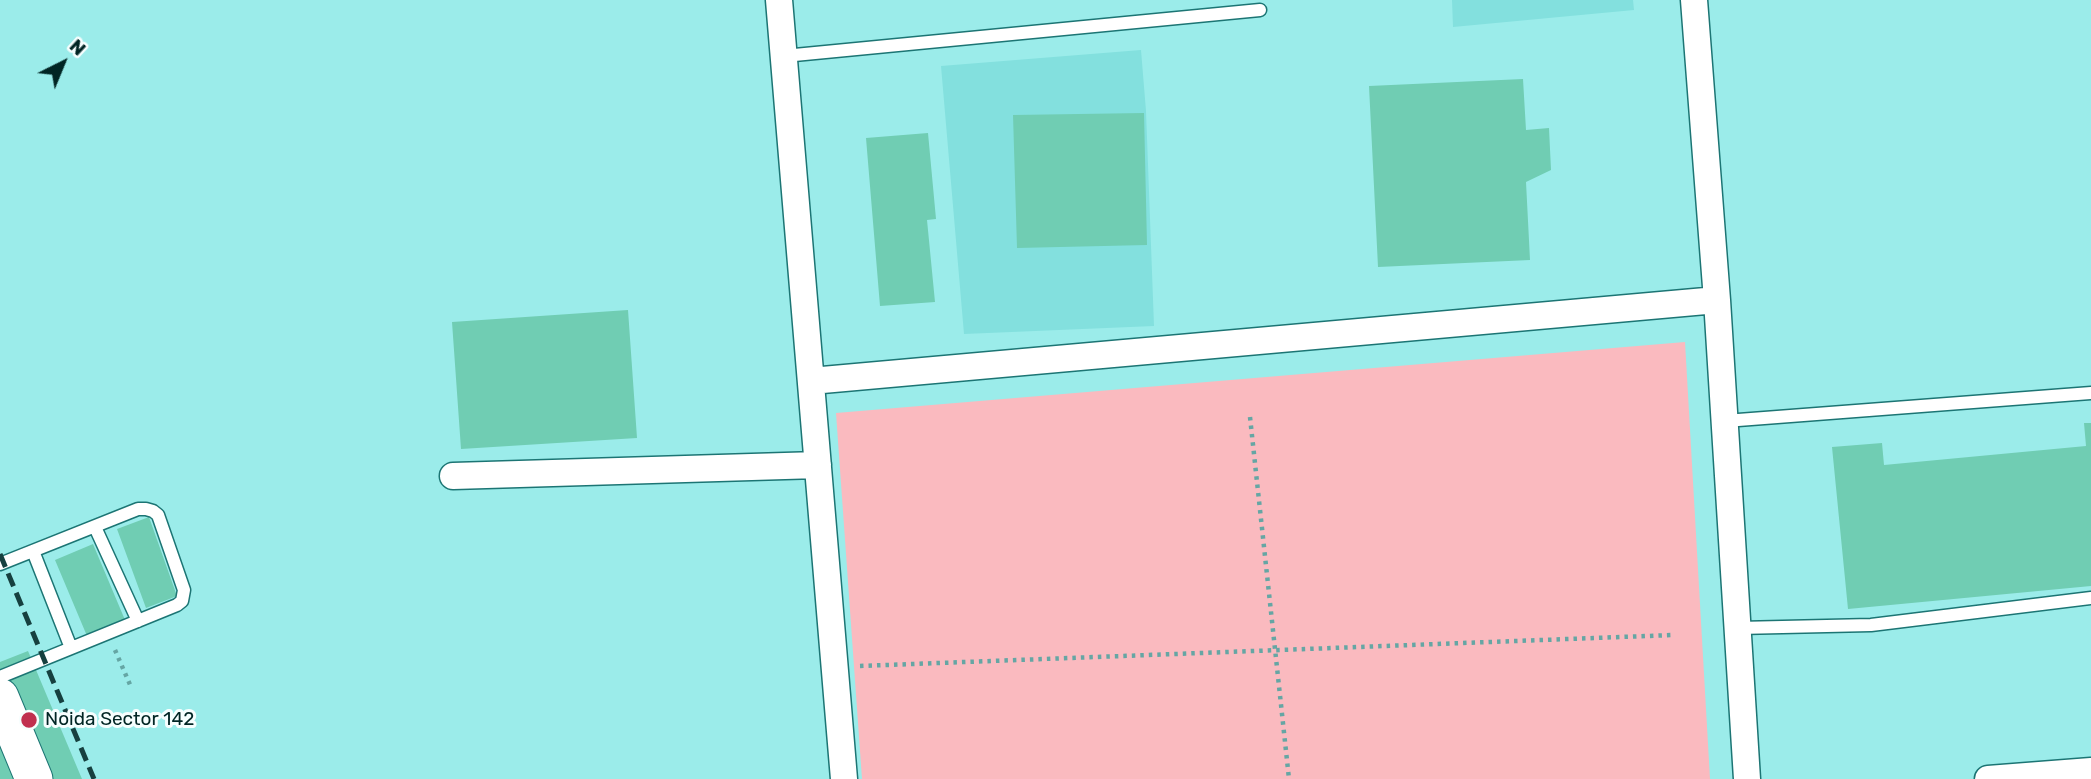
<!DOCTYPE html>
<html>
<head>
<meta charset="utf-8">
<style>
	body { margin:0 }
	#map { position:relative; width:2091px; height:779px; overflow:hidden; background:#9becea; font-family:Rubik,sans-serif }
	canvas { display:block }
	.north { position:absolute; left:28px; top:28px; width:70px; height:70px; -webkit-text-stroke:5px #f6fefe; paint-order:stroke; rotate:43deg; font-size:19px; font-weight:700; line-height:28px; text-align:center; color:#012524 }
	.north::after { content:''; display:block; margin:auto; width:24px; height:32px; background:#012524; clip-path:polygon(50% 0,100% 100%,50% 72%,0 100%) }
</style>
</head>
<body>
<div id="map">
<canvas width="2091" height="779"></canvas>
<div class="north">N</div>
</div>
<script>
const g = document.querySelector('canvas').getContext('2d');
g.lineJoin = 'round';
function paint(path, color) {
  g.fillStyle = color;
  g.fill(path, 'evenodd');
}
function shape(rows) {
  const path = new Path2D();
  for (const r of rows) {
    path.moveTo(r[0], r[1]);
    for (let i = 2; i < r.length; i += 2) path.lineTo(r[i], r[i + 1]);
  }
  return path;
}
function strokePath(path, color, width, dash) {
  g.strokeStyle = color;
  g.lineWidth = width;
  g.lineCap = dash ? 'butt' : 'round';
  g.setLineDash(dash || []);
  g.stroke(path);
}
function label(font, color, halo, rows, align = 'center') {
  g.font = font + ' Rubik,sans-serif';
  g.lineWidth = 6;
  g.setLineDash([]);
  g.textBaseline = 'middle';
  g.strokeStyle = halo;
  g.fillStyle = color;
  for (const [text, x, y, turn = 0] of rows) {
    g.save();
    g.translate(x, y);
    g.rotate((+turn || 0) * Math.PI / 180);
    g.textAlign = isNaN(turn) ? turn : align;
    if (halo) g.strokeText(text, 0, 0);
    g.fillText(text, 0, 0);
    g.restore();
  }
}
paint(shape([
	[1452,0,1633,0,1634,10,1453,27],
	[1141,50,1146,111,1154,326,964,334,941,66]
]), '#83e0de');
paint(shape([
	[1685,342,1710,779,862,779,836,413]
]), '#fababf');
paint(shape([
	[1523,79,1526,130,1549,128,1551,170,1526,182,1530,260,1378,267,1369,86],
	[1144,113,1147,245,1017,248,1013,115],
	[928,133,936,219,927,220,935,302,880,306,866,138],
	[628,310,637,438,461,449,452,322],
	[2084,423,2091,423,2091,586,1848,609,1832,447,1882,443,1884,465,2086,446],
	[149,517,177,596,146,608,117,529],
	[93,544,125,620,87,636,55,560],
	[28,651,82,779,0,779,0,662]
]), '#70cdb3');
const lane = shape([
	[784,56,1260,10],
	[1725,421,2091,393],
	[95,527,138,621],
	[33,551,71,648],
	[0,564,138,509,146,509,153,511,158,515,184,590,182,601,177,605,0,677],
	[1738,628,1871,625,2091,598]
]);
const street = shape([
	[779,0,844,779],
	[1694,0,1717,300,1747,779],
	[811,381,1717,300],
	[453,476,818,465],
	[1988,779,2091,771]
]);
const secondary = shape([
	[0,697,34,779]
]);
strokePath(lane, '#1c7574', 15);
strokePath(street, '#1c7574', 29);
strokePath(secondary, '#1c7574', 39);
strokePath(shape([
	[1250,417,1289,779],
	[115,650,131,687],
	[860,666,1673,635]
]), '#65a6a4', 4.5, [3.5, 5]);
strokePath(lane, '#fff', 12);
strokePath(street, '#fff', 26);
strokePath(secondary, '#fff', 37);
strokePath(shape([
	[0,554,94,779]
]), '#16403f', 5, [14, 7]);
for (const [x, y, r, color] of [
	[29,720,9,"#c0304f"]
]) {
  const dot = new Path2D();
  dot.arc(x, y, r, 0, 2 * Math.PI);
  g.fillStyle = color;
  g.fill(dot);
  strokePath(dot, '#f6fefe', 2.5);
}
label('19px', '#012524', '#f6fefe', [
	["Noida Sector 142",45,720]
], 'left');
</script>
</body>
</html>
